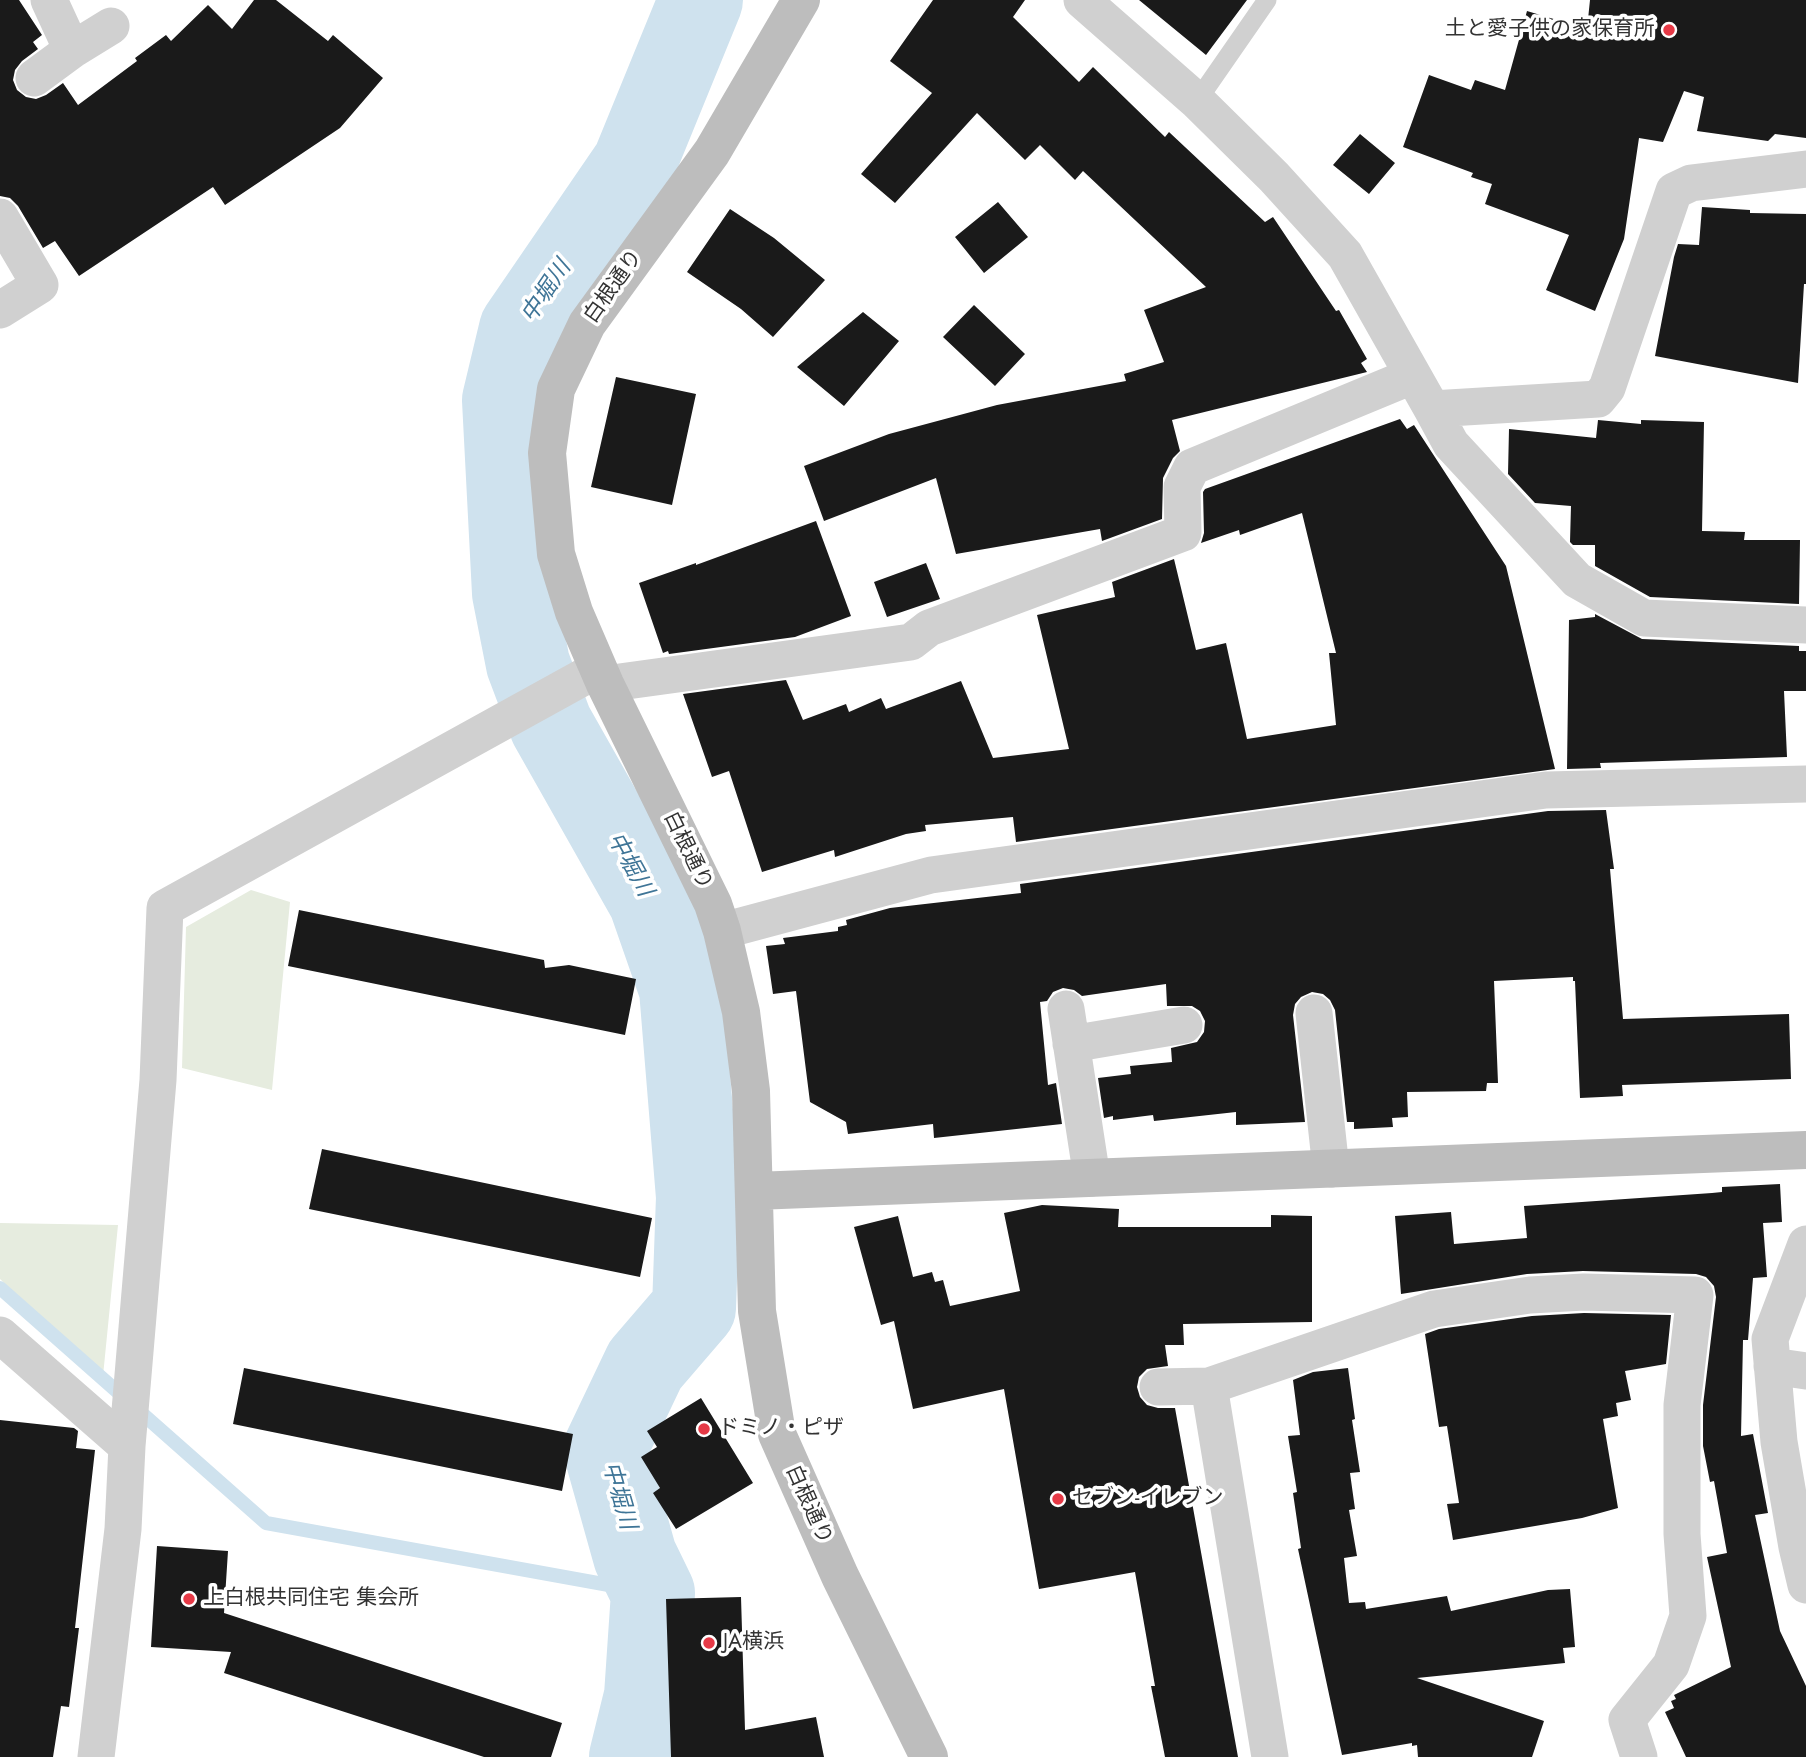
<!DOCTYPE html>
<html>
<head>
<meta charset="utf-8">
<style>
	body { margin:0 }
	canvas { display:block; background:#fff }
</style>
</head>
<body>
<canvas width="1806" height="1757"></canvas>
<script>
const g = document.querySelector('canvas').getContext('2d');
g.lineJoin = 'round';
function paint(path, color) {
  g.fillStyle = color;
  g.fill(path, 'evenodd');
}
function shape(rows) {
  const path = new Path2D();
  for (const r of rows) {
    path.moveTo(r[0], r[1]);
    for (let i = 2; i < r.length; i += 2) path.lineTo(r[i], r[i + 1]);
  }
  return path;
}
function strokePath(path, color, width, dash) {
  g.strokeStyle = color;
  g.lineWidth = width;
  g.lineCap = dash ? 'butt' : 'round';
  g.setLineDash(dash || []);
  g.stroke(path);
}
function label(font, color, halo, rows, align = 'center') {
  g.font = font + ' Jost,"Noto Sans JP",sans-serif';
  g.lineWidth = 7;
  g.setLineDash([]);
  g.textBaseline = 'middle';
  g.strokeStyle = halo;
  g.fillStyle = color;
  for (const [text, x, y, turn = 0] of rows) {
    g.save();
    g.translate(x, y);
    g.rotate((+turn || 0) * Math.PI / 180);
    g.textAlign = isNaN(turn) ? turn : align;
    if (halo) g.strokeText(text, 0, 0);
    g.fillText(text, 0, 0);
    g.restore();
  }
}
paint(shape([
	[251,890,290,902,272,1090,182,1068,186,927],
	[0,1223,118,1225,103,1376,0,1279]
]), '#e6ecdf');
strokePath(shape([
	[0,1288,266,1523,653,1593]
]), '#cfe2ee', 14);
strokePath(shape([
	[631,1757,646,1696,653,1593,635,1556,605,1449,645,1365,694,1308,698,1197,681,989,650,900,551,725,528,664,514,593,504,400,521,329,634,164,701,0]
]), '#cfe2ee', 84);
paint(shape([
	[0,0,19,0,42,35,33,42,38,49,22,61,15,70,13,80,17,90,26,97,36,99,46,95,63,83,78,105,137,61,135,58,166,35,171,41,208,5,232,29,254,0,276,0,328,41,333,35,383,78,340,128,225,205,213,187,79,276,55,241,43,248,18,206,10,198,0,196],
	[933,0,1025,0,1013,17,1079,82,1093,67,1165,137,1169,132,1265,222,1273,217,1336,311,1339,310,1367,359,1361,363,1367,372,1172,420,1180,451,1173,458,1163,478,1162,519,1102,541,1100,529,956,554,936,478,824,521,804,466,889,434,997,405,1126,381,1124,374,1164,362,1144,310,1206,287,1083,171,1075,180,1040,145,1025,160,977,113,895,203,861,174,932,93,890,61],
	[1139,0,1247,0,1206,55],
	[1590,0,1806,0,1806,138,1775,134,1768,141,1697,131,1704,97,1684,91,1663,142,1639,138,1624,239,1595,311,1546,290,1569,235,1485,204,1492,184,1471,177,1473,173,1403,147,1429,75,1471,90,1475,80,1505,90,1527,11,1587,29],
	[1360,134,1395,163,1369,194,1333,165],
	[998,202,1028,237,984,273,955,237],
	[1702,207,1750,210,1750,213,1806,214,1806,284,1804,284,1798,383,1655,356,1674,257,1678,244,1699,245],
	[730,209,774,238,825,280,773,337,741,309,687,272],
	[974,305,1025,354,995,386,943,337],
	[863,312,899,341,844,406,797,367],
	[616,377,696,394,672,505,591,487],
	[1400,419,1407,429,1414,425,1506,566,1555,769,1016,842,1013,817,925,825,926,831,906,834,835,857,834,850,762,872,729,771,712,777,683,694,786,680,803,720,846,704,849,712,881,698,886,709,961,681,993,758,1069,749,1037,615,1115,597,1112,582,1174,559,1196,650,1226,643,1247,739,1336,725,1329,653,1336,653,1302,513,1240,535,1239,530,1201,543,1204,533,1203,492,1205,489],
	[1598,420,1641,424,1641,420,1704,422,1702,531,1745,532,1744,540,1800,540,1799,604,1650,597,1595,566,1595,545,1573,545,1570,542,1571,506,1535,503,1508,474,1509,429,1596,438],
	[816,521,851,616,795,637,669,654,668,651,663,653,639,583,696,563,696,565],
	[926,563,940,599,887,617,874,582],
	[1595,614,1642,639,1799,646,1799,651,1806,651,1806,691,1784,691,1787,757,1600,763,1601,768,1567,769,1569,620,1595,617],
	[1606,810,1614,869,1610,869,1623,1019,1789,1014,1791,1079,1622,1085,1623,1096,1580,1098,1575,981,1573,981,1573,977,1494,981,1498,1083,1487,1083,1486,1091,1407,1092,1408,1117,1392,1118,1393,1127,1354,1129,1354,1122,1347,1122,1335,1010,1330,1000,1323,994,1312,992,1301,997,1295,1004,1293,1015,1305,1122,1236,1125,1236,1112,1154,1121,1153,1115,1113,1120,1113,1116,1104,1118,1098,1078,1131,1074,1130,1066,1172,1062,1171,1048,1197,1042,1204,1032,1205,1021,1200,1011,1192,1006,1167,1006,1166,984,1082,996,1074,990,1063,988,1053,992,1047,1001,1040,1002,1048,1085,1056,1083,1062,1124,934,1138,933,1124,848,1134,846,1122,810,1102,796,991,773,994,766,946,785,944,783,938,838,931,838,927,847,925,846,920,890,908,1021,893,1020,884,1548,811],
	[299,910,544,960,545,968,569,965,636,979,625,1035,288,966],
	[322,1149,652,1218,640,1277,309,1209],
	[1780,1184,1782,1222,1763,1223,1767,1277,1753,1278,1748,1340,1743,1340,1741,1436,1753,1434,1768,1513,1755,1515,1780,1631,1806,1686,1806,1757,1686,1757,1665,1712,1674,1708,1671,1701,1676,1699,1674,1695,1731,1667,1707,1557,1727,1553,1714,1481,1710,1482,1703,1446,1703,1405,1716,1297,1714,1286,1706,1277,1696,1274,1583,1271,1527,1274,1401,1294,1395,1216,1451,1212,1454,1244,1527,1238,1524,1206,1712,1193,1722,1192,1722,1187],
	[1042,1205,1119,1209,1118,1227,1271,1227,1271,1215,1312,1216,1312,1322,1183,1324,1184,1345,1165,1345,1168,1366,1147,1369,1139,1377,1137,1387,1140,1397,1147,1405,1158,1408,1175,1408,1238,1757,1165,1757,1151,1686,1155,1686,1135,1572,1039,1589,1004,1389,913,1409,894,1321,881,1325,854,1227,898,1216,913,1277,932,1272,935,1282,943,1280,950,1306,1020,1291,1004,1213],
	[1584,1313,1671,1315,1666,1364,1625,1371,1631,1400,1616,1403,1618,1416,1603,1419,1618,1508,1582,1518,1453,1540,1447,1504,1459,1503,1447,1426,1439,1427,1425,1334,1439,1329,1532,1316],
	[244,1368,573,1434,562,1491,233,1424],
	[1348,1368,1355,1419,1352,1420,1360,1472,1350,1473,1355,1509,1349,1510,1357,1556,1344,1558,1349,1603,1365,1602,1366,1609,1447,1596,1451,1611,1548,1590,1570,1589,1575,1647,1563,1648,1565,1663,1417,1678,1544,1721,1532,1757,1418,1757,1417,1745,1412,1746,1412,1743,1342,1755,1298,1549,1301,1548,1293,1493,1297,1492,1288,1436,1300,1435,1293,1380,1313,1372],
	[701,1398,753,1483,676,1529,653,1493,660,1488,641,1457,657,1447,647,1431],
	[0,1420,74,1428,78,1431,76,1448,95,1450,75,1628,79,1628,69,1707,61,1706,53,1757,0,1757],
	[157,1546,228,1551,224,1613,562,1723,551,1757,484,1757,224,1673,231,1652,151,1647],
	[741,1597,745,1730,816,1717,824,1757,671,1757,666,1599]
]), '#1a1a1a');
strokePath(shape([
	[1197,101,1267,0]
]), '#d0d0d0', 19);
strokePath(shape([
	[49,0,72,50],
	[1082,0,1197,101,1274,177,1345,255,1432,409,1598,399,1607,388,1674,191,1691,183,1806,169],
	[34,78,72,50,111,26],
	[0,217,40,285,0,310],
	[1432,409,1451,444,1577,580,1644,618,1806,625],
	[605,684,911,642,929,628,1183,533,1182,487,1192,467,1412,376],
	[722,931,931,875,1546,790,1806,784],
	[1066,1009,1092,1178],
	[1314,1013,1331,1169],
	[1071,1044,1184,1025],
	[1806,1244,1770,1339,1779,1442,1797,1547,1806,1585],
	[0,1335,127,1446],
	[1772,1366,1806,1371],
	[1209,1386,1270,1757],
	[1158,1387,1209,1386,1434,1309,1530,1295,1584,1292,1695,1295,1682,1405,1682,1534,1688,1616,1671,1665,1627,1720,1639,1757],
	[96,1757,123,1529,127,1446,158,1080,165,908,598,669]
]), '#d0d0d0', 37);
strokePath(shape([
	[801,0,712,152,587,324,556,389,547,453,556,554,574,612,605,684,713,904,722,931,741,1012,751,1091,757,1311,777,1434,840,1576,929,1757],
	[755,1191,1806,1150]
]), '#bdbdbd', 38);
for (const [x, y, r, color] of [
	[1669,30,7,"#e63946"],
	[704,1429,7,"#e63946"],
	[1058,1499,7,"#e63946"],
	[189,1599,7,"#e63946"],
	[709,1643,7,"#e63946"]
]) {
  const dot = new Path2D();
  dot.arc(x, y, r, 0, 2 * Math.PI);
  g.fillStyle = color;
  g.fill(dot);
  strokePath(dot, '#fff', 2.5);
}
label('21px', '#333', '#fff', [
	["土と愛子供の家保育所",1655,30,"right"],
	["ドミノ・ピザ",718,1429],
	["セブン-イレブン",1072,1499],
	["上白根共同住宅 集会所",203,1599],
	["JA横浜",723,1643]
], 'left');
label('21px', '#333', '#fff', [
	["白根通り",614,287,-55],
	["白根通り",687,851,64],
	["白根通り",808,1505,66]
]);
label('italic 23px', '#3f7597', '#fff', [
	["中堀川",547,292,-56],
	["中堀川",629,865,61],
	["中堀川",618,1496,74]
]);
</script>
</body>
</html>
